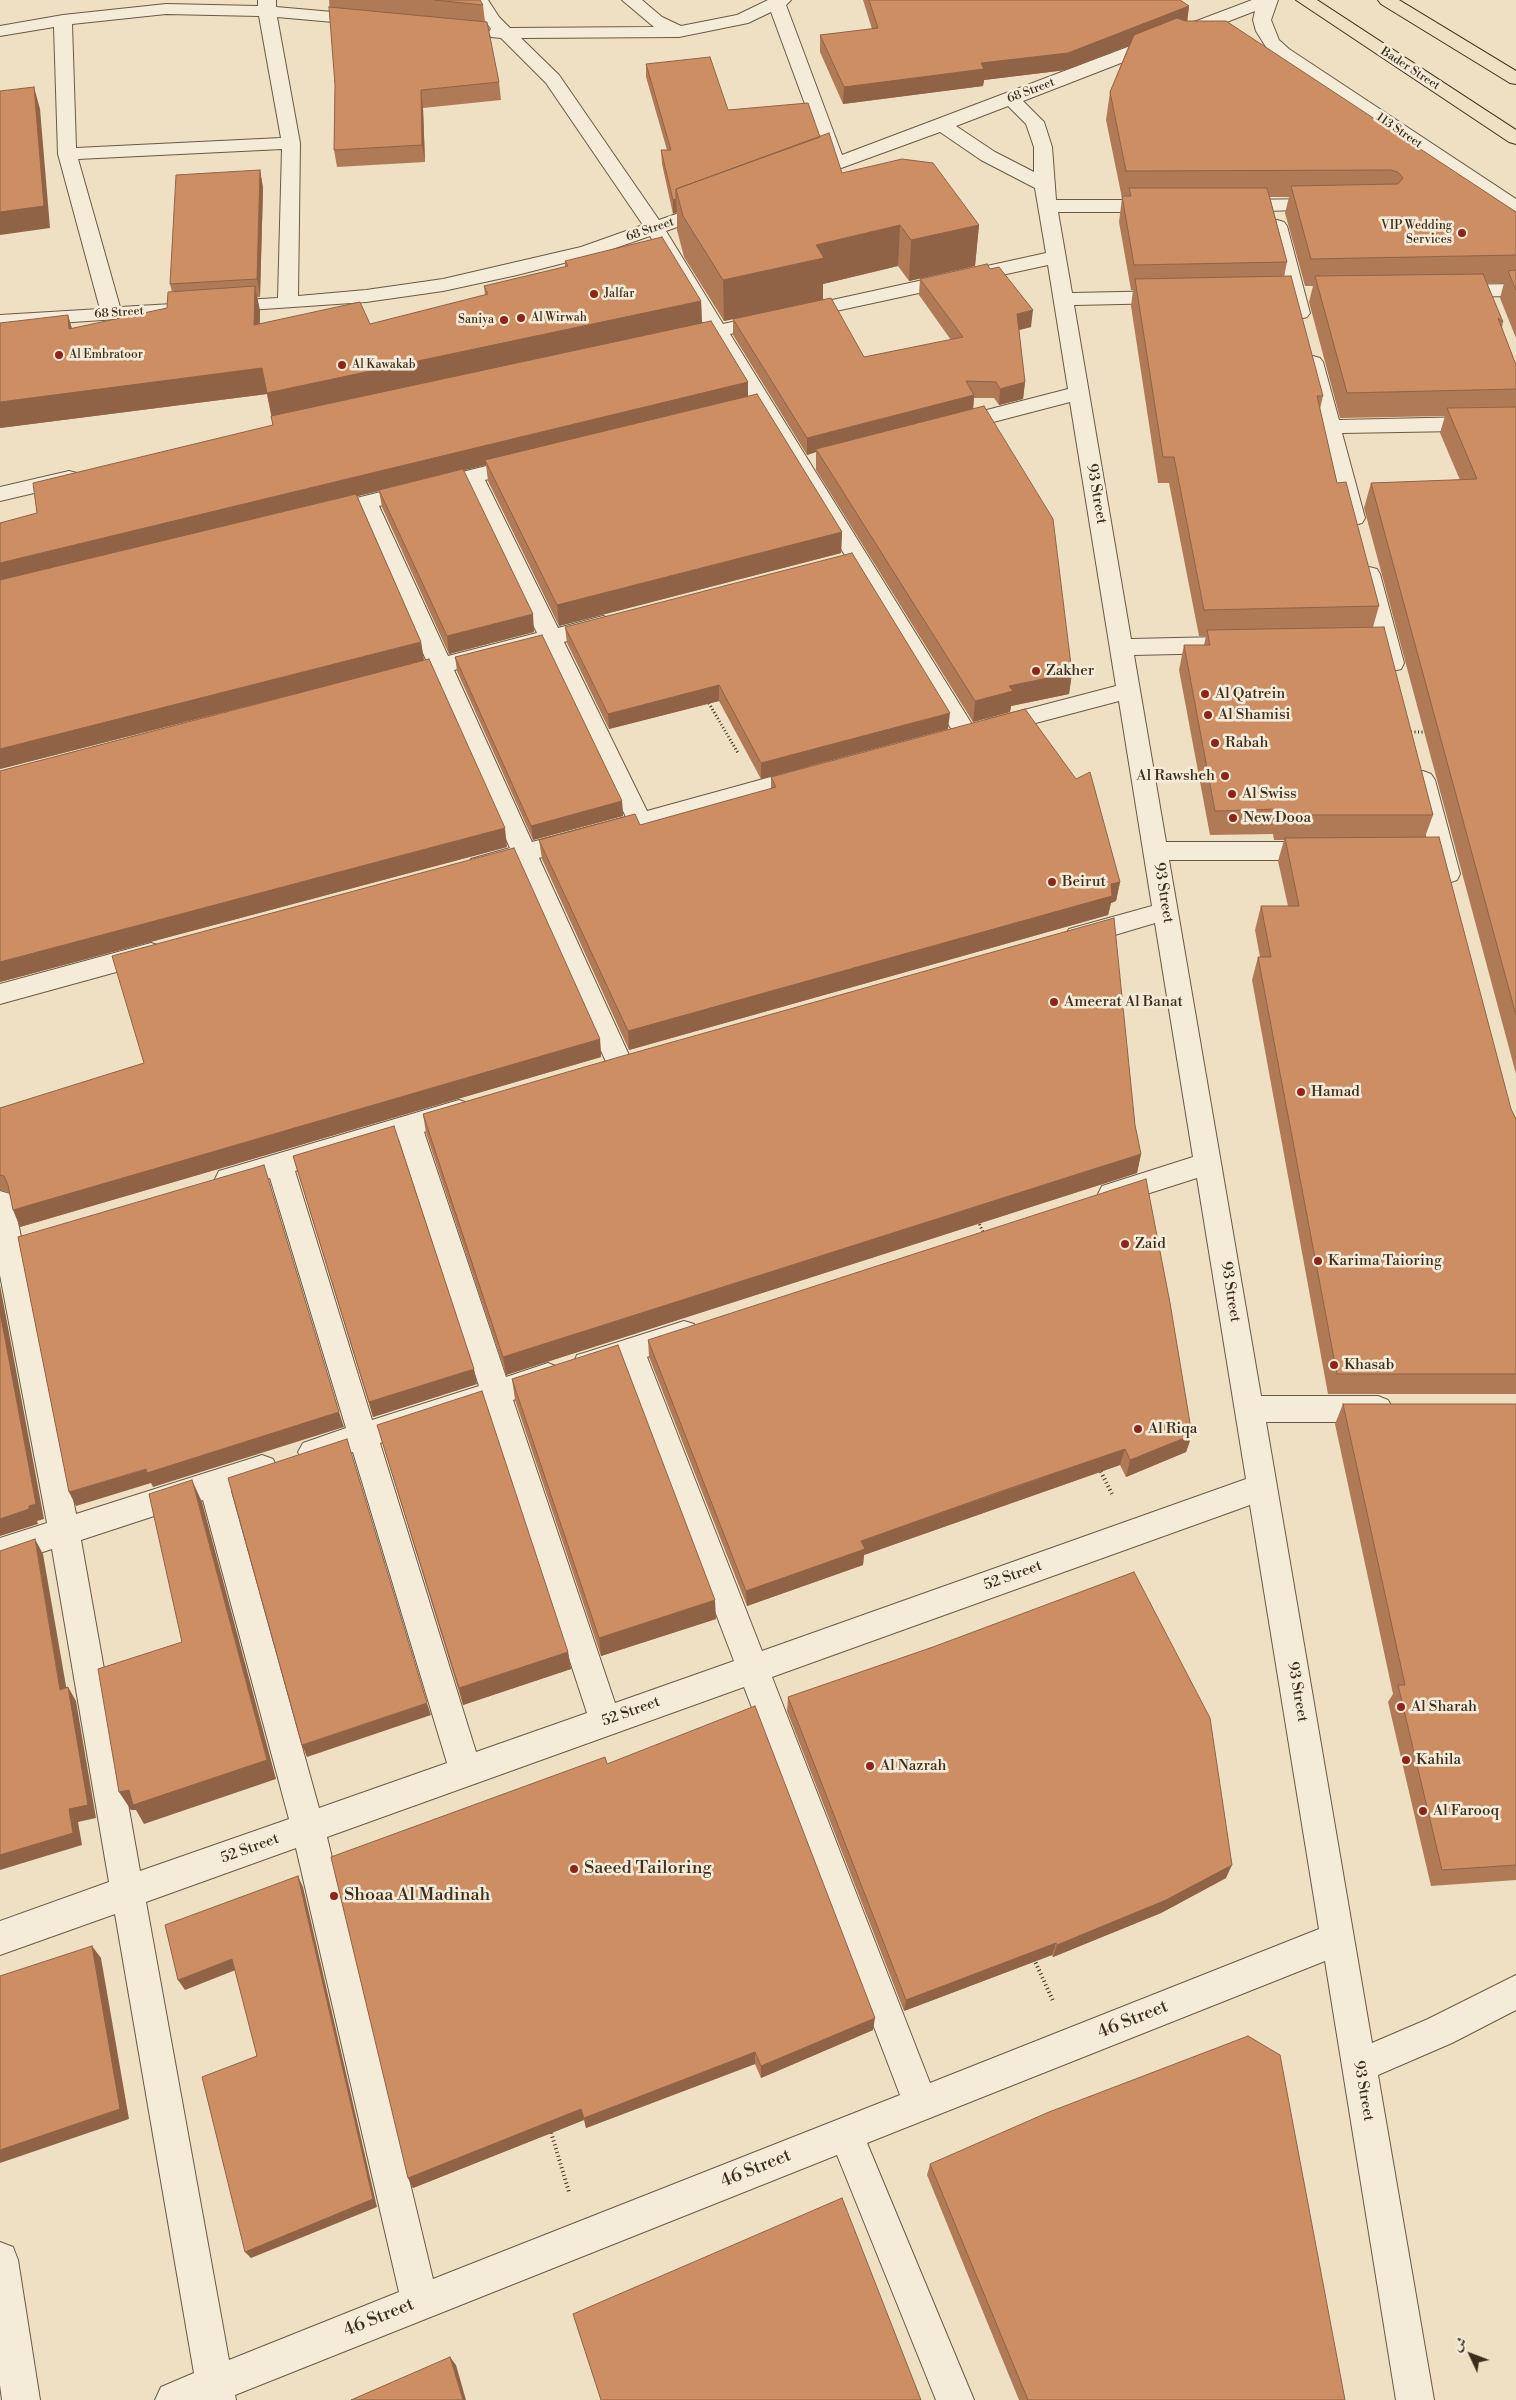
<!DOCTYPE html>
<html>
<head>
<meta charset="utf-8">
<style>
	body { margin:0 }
	#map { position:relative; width:1516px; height:2400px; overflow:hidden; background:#efe0c4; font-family:"Libre Bodoni",Amiri,serif }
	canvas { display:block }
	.north { position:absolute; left:1446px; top:2330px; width:50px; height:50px; -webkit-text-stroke:4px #f5ebd9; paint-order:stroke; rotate:313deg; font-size:14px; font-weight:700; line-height:20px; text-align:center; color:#3d2d1b }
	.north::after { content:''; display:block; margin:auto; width:18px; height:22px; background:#3d2d1b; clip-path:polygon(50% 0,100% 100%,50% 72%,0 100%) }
</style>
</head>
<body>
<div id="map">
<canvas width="1516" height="2400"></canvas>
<div class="north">ش</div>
</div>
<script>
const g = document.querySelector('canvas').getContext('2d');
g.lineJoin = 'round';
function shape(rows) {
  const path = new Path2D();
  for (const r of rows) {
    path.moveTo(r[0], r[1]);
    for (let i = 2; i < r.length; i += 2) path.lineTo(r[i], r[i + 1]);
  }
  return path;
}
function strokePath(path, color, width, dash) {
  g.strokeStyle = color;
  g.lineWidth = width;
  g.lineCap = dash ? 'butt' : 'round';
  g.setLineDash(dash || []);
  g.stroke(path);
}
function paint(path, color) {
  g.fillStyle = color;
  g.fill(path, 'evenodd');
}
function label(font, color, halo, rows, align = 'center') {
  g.font = font + ' "Libre Bodoni",serif';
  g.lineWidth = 5;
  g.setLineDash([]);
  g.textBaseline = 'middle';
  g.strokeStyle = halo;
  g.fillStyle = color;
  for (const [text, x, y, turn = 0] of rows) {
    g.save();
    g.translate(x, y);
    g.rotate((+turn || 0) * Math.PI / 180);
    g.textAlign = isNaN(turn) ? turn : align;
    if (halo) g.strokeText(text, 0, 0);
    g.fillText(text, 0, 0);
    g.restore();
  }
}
const minor = shape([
	[258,0,276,0,276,7,367,15,373,16,376,20,373,24,367,25,277,17,300,143,298,296,366,290,443,279,581,247,643,225,546,83,501,38,491,37,488,33,491,29,470,0,488,0,499,17,510,28,654,27,622,0,642,0,662,17,681,26,737,15,768,0,791,0,786,5,842,155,1252,0,1278,0,1271,20,1279,40,1289,49,1516,199,1516,214,1509,212,1277,57,1266,47,1256,31,1253,20,1255,11,1023,101,1044,122,1052,147,1056,200,1158,200,1165,202,1168,206,1165,210,1158,212,1058,212,1072,293,1169,291,1176,293,1179,297,1176,301,1169,303,1074,305,1131,639,1221,637,1229,640,1232,645,1229,650,1221,653,1134,655,1166,842,1320,842,1329,845,1332,851,1329,857,1320,860,1169,860,1261,1396,1378,1396,1388,1400,1393,1409,1388,1418,1378,1422,1266,1422,1372,2043,1428,2019,1516,1975,1516,2010,1452,2043,1378,2075,1434,2400,1396,2400,1325,1961,867,2143,974,2400,936,2400,837,2155,235,2395,236,2400,155,2400,161,2387,194,2373,115,1914,0,1955,0,1921,109,1882,52,1549,0,1566,0,1538,47,1523,0,1275,0,1191,10,1194,14,1202,76,1514,262,1455,273,1459,277,1468,273,1477,231,1491,319,1808,447,1763,353,1452,313,1465,303,1461,298,1452,303,1443,346,1428,270,1178,229,1190,219,1187,215,1179,219,1171,459,1100,468,1103,472,1111,468,1119,424,1132,506,1377,548,1363,558,1367,562,1376,558,1385,513,1400,615,1703,734,1661,621,1365,587,1376,577,1373,573,1364,577,1355,587,1352,684,1321,694,1324,698,1333,694,1342,647,1357,762,1651,1246,1479,1197,1178,1112,1205,1102,1202,1098,1194,1102,1186,1193,1157,1155,923,1078,946,1069,943,1065,936,1069,929,1152,906,1119,701,994,734,986,732,982,726,986,720,1116,686,1070,402,955,432,948,430,944,425,948,420,1068,389,1048,265,730,334,978,734,974,740,966,742,958,740,712,338,681,345,674,343,671,339,674,335,706,328,650,236,595,255,517,275,443,291,366,302,0,327,0,315,100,309,58,154,54,27,0,36,0,26,63,15,166,4,258,6,258,0],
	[771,12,826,161,797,171,795,175,797,179,811,179,940,132,981,160,1035,188,1046,253,723,324,666,231,719,212,722,208,719,204,712,202,705,204,659,220,559,75,521,38,679,37,748,23,771,12],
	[166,14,259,16,281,138,76,148,72,24,166,14],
	[1008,106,1026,124,1034,147,1034,172,995,152,956,126,1008,106],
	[282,149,278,298,120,307,78,159,282,149],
	[399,1140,479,1386,372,1420,295,1171,399,1140],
	[487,1408,587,1713,476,1752,380,1443,487,1408],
	[203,1500,289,1819,140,1871,81,1540,203,1500],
	[1250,1505,1319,1929,930,2083,772,1677,1250,1505],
	[744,1687,900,2095,433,2279,327,1837,744,1687],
	[296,1848,399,2292,229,2360,146,1902,296,1848],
	[1323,199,1330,201,1333,205,1330,209,1234,212,1227,210,1224,206,1227,202,1234,200,1323,199],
	[1277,220,1284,222,1287,226,1310,313,1307,317,1300,319,1293,317,1290,313,1267,226,1270,222,1277,220],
	[1516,284,1516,296,1452,297,1445,295,1442,291,1445,287,1452,285,1516,284],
	[1313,356,1320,358,1323,362,1339,420,1516,416,1516,430,1342,433,1365,518,1362,523,1354,525,1346,523,1343,518,1303,362,1306,358,1313,356],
	[523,457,531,459,534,464,531,469,485,480,558,628,603,616,611,619,614,624,611,629,564,642,647,811,807,767,815,770,819,776,815,782,807,785,539,858,633,1064,629,1071,620,1074,611,1071,607,1064,517,864,480,874,471,871,468,865,471,859,510,848,433,676,398,685,390,683,386,677,390,671,427,662,360,511,324,520,316,518,313,513,316,508,324,506,523,457],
	[466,485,537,633,448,656,379,506,466,485],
	[544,647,626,817,532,842,454,670,544,647],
	[69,471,77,473,80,478,77,483,0,501,0,487,69,471],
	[1369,567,1377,569,1380,574,1404,663,1401,669,1393,671,1385,669,1382,663,1358,574,1361,569,1369,567],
	[1423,771,1431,774,1435,780,1460,874,1457,880,1448,883,1439,880,1436,874,1411,780,1415,774,1423,771],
	[151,943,160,946,164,953,160,960,0,1004,0,984,151,943],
	[0,2242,13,2247,18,2260,40,2400,2,2400,0,2385,0,2242]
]);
const major = shape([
	[1296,0,1317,0,1516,130,1516,144,1509,142,1296,0],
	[1378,0,1399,0,1516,71,1516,84,1510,83,1381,4,1378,0]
]);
strokePath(minor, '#6a5a45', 2);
strokePath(major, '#3d2d1b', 2);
strokePath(shape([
	[707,700,738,753],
	[1411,732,1428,732],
	[978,1221,984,1234]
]), '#3d2d1b', 3, [1, 2.5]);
strokePath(shape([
	[1099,1468,1112,1494],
	[1034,1959,1053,2001],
	[550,2129,569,2192]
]), '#3d2d1b', 4, [1, 3]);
paint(minor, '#f5ebd9');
paint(major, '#efe0c4');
paint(shape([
	[329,0,480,0,483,5,485,22,499,82,501,100,423,108,425,162,337,167,334,150,335,85],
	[863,0,1180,0,1189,6,1187,21,1516,212,1516,338,1500,298,1504,283,1487,283,1503,322,1502,328,1516,365,1516,1074,1364,508,1371,483,1460,480,1440,433,1445,416,1340,418,1309,302,1313,286,1305,286,1285,213,1289,197,1270,197,1287,262,1284,277,1323,396,1320,409,1337,483,1379,606,1373,627,1433,815,1425,837,1511,1109,1516,1119,1516,1394,1328,1394,1252,980,1258,957,1260,957,1255,930,1261,906,1288,906,1278,861,1284,840,1274,840,1273,834,1210,835,1179,670,1184,645,1204,645,1206,636,1199,636,1169,483,1158,483,1131,306,1133,290,1131,290,1119,222,1122,198,1106,120,1110,92,1129,45,1066,70,984,80,983,86,843,104,820,52,820,35,872,29],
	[646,64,728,110,820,137,842,173,979,225,975,266,909,281,898,266,823,284,823,300,864,357,951,340,919,295,920,279,1031,327,1019,330,1025,382,1023,399,999,405,994,398,974,398,973,408,1072,673,1069,694,1011,706,1010,712,973,722,816,470,816,452,807,455,733,335,733,319,724,321,684,257,677,230,677,212,673,214,662,164,661,150,667,150,646,77],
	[260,170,263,188,260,297,257,297,260,311,260,324,370,324,485,295,484,286,565,267,565,261,701,301,702,323,748,382,748,396,842,532,841,553,559,626,488,481,486,465,463,470,534,632,449,654,382,507,379,491,357,496,421,642,424,661,507,847,0,982,0,771,378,673,0,769,0,523,37,513,273,425,267,394,0,428,68,315,72,329,167,308,172,292,170,284],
	[565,627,948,729,761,779,719,701,609,729,567,643],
	[455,657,622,801,623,816,533,840,457,671],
	[771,777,1120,882,1116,901,1111,903,1108,915,629,1050,542,859,539,840,640,825,771,789],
	[600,1039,601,1057,20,1227,9,1193,0,1190,0,1108],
	[423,1114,1135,1125,1141,1154,1137,1173,506,1375,426,1133],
	[293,1156,477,1384,373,1417],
	[648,1340,1192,1435,1186,1452,1126,1477,1120,1465,864,1555,863,1565,747,1606,649,1357],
	[512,1379,716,1619,601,1656,515,1400],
	[1343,1404,1516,1404,1516,1880,1431,1886,1388,1702,1393,1694,1335,1424],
	[377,1425,568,1652,571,1669,463,1705],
	[788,1697,1226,1878,1161,1913,1053,1957,1052,1955,904,2011,787,1711],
	[607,1764,873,2030,761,2078,755,2064,586,2128,584,2120,413,2188,408,2178],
	[930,2164,1345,2400,1019,2400,927,2175]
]), '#b07a56');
paint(shape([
	[1189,6,1187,23,1066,70,984,80,983,86,843,104,844,87,981,63],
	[34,87,40,109,50,228,0,235,0,212],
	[421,90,423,108,425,162,422,145],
	[260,170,263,188,260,297,257,279],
	[676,199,677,212,673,214,673,200],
	[900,225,898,266,823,284,823,300,724,321,723,280,816,245],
	[979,225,975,266,909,281,911,240],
	[255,286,260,311,259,350,254,325],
	[701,301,702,326,272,418,267,394,0,428,0,402],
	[1033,310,1031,327,1015,331,1017,314],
	[68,315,75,340,69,329],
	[748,382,748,401,485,460,486,465,0,583,0,563],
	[1025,382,1023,399,999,405,1000,389],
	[974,395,973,412,816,449,816,452,807,455,807,438],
	[842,532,841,553,559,626,557,605],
	[533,614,534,632,449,654,447,636],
	[421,642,424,661,0,769,0,749],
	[1072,673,1069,694,1011,706,1010,712,973,722,975,701,1009,686],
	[719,685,719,701,609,729,608,714],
	[950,713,948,729,761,779,761,763],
	[622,801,623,816,533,840,531,826],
	[505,828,507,847,0,982,0,962],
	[1120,882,1116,901,1111,903,1108,915,629,1050,628,1031,1111,884],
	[600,1039,601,1057,20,1227,13,1210],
	[1141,1154,1137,1173,506,1375,503,1357],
	[0,1285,44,1519,37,1521,38,1524,0,1536],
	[474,1369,477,1384,373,1417,369,1402],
	[339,1412,344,1427,153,1487,151,1483,76,1506,69,1492],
	[1192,1435,1186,1452,1126,1477,1130,1460],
	[1125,1449,1120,1465,864,1555,863,1565,747,1606,746,1591,861,1541],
	[192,1480,202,1502,276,1779,144,1824,136,1810,131,1810,119,1792,267,1760],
	[35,1539,43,1554,69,1703,60,1690],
	[715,1600,716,1619,601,1656,599,1638],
	[568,1652,571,1669,463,1705,459,1688],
	[68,1687,76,1701,96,1818,78,1822,82,1845,0,1870,0,1855,69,1809],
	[427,1703,431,1715,307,1757,302,1745],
	[1232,1865,1226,1878,1161,1913,1053,1957,1057,1945],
	[298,1876,303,1887,377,2207,251,2258,245,2252],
	[1056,1943,1052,1955,904,2011,906,2000],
	[92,1946,101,1958,129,2119,0,2163,0,2150],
	[232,1959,238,1969,185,1990,178,1980],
	[875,2018,873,2030,761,2078,761,2066],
	[755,2052,755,2064,586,2128,584,2118],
	[581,2109,584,2120,413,2188,408,2178],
	[450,2357,456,2365,466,2400,463,2400]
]), '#906346');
const building = shape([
	[434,0,480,0,483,5,434,0],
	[869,0,1180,0,1189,6,1068,53,981,63,984,69,844,87,820,35,878,28,869,0],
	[329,7,487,22,499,82,421,90,422,145,334,150,335,85,329,7],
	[1177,18,1185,21,1226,21,1516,212,1516,255,1311,259,1291,186,1398,184,1403,178,1398,172,1391,170,1126,171,1110,92,1134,35,1177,18],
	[710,57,728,110,808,103,820,137,676,189,676,199,673,200,661,150,671,150,646,64,710,57],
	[34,87,44,206,0,212,0,91,34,87],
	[829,133,842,173,902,159,933,163,979,225,911,240,900,225,816,245,824,258,723,280,683,216,676,189,829,133],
	[260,170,257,279,170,284,176,175,260,170],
	[1129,188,1267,188,1287,262,1134,265,1122,196,1131,196,1129,188],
	[662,237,701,301,267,393,262,368,0,402,0,323,68,315,69,329,167,308,168,292,255,286,254,325,360,302,370,324,488,294,484,286,568,266,565,261,662,237],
	[987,264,990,269,999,267,1033,310,1017,314,1025,382,1000,389,996,382,966,381,974,395,807,438,733,319,831,298,864,357,963,337,920,279,987,264],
	[1516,270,1516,290,1508,271,1516,270],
	[1483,274,1503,322,1498,318,1516,365,1516,389,1347,393,1315,276,1483,274],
	[1291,276,1323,396,1317,396,1337,483,1346,482,1379,606,1204,610,1174,457,1163,457,1135,279,1291,276],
	[711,321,748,382,0,563,0,523,37,513,33,483,273,425,271,416,711,321],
	[757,394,842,532,557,605,485,460,757,394],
	[984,406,1053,519,1072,673,1009,686,1013,691,975,701,816,449,984,406],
	[1516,407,1516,1015,1371,483,1477,479,1447,408,1516,407],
	[463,469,533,614,447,636,379,490,463,469],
	[356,494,421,642,0,749,0,580,356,494],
	[852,553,950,713,761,763,719,685,608,714,565,627,852,553],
	[1384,627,1433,815,1280,815,1279,809,1215,811,1184,645,1210,645,1207,630,1384,627],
	[542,635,622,801,531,826,455,657,542,635],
	[429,659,505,828,0,962,0,771,429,659],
	[1025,709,1076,779,1090,772,1120,882,1111,884,1112,896,628,1031,539,840,635,814,640,825,776,787,771,777,1025,709],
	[1439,837,1511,1109,1516,1119,1516,1374,1337,1374,1258,957,1271,957,1261,906,1299,906,1285,838,1439,837],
	[514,848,600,1039,13,1210,8,1185,4,1176,0,1175,0,1108,144,1063,112,956,514,848],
	[1114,918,1135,1125,1141,1154,503,1357,423,1114,619,1057,1114,918],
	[394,1126,474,1369,369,1402,293,1156,394,1126],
	[264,1165,339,1412,147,1473,146,1469,69,1492,18,1237,264,1165],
	[1146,1179,1170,1303,1192,1435,1130,1460,1125,1449,996,1493,861,1541,865,1549,746,1591,648,1340,1146,1179],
	[0,1312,36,1504,29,1506,29,1509,0,1519,0,1312],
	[618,1345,715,1600,599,1638,512,1379,618,1345],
	[482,1391,568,1652,459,1688,377,1425,482,1391],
	[1343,1404,1516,1404,1516,1865,1442,1870,1398,1685,1405,1685,1343,1404],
	[347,1439,427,1703,302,1745,228,1478,347,1439],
	[192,1480,267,1760,133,1805,129,1790,119,1792,98,1669,182,1642,149,1494,192,1480],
	[35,1539,60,1690,68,1687,88,1805,69,1809,73,1833,0,1855,0,1551,35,1539],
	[1134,1572,1210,1718,1232,1865,1166,1900,1057,1945,1056,1943,906,2000,788,1697,933,1647,1134,1572],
	[755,1706,875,2018,761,2066,755,2052,584,2118,581,2109,408,2178,331,1857,605,1757,607,1764,755,1706],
	[298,1876,373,2199,245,2252,202,2077,257,2056,232,1959,178,1980,165,1925,298,1876],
	[92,1946,120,2109,0,2150,0,1976,92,1946],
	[1248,2036,1280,2055,1345,2400,1028,2400,930,2164,1049,2112,1248,2036],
	[842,2198,921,2400,601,2400,573,2314,842,2198],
	[450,2357,463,2400,351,2400,450,2357]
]);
paint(building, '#cd8e64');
strokePath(building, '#906346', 1);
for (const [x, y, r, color] of [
	[1462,233,5,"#8f2418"],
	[594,294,5,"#8f2418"],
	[521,318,5,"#8f2418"],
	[504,320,5,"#8f2418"],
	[59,355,5,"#8f2418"],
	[342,365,5,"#8f2418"],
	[1036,671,5,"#8f2418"],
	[1205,694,5,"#8f2418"],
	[1208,715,5,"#8f2418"],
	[1215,743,5,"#8f2418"],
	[1225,776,5,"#8f2418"],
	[1232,794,5,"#8f2418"],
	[1233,818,5,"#8f2418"],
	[1052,882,5,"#8f2418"],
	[1054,1002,5,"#8f2418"],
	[1301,1092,5,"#8f2418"],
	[1125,1244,5,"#8f2418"],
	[1318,1261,5,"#8f2418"],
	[1334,1365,5,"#8f2418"],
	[1138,1429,5,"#8f2418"],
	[1401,1707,5,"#8f2418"],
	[1406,1760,5,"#8f2418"],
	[870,1766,5,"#8f2418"],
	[1423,1811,5,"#8f2418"],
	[574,1869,5,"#8f2418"],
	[334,1896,5,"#8f2418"]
]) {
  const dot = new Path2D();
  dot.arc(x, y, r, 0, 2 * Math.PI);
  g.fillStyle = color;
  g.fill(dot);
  strokePath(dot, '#f5ebd9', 2);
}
label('12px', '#3d2d1b', '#f5ebd9', [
	["Bader Street",1410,69,33],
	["68 Street",1031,91,-21],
	["113 Street",1399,131,34],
	["68 Street",650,230,-19],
	["68 Street",119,313,-4]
]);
label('12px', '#3d2d1b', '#f5ebd9', [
	["VIP Wedding",1452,226,"right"],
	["Services",1452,240,"right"],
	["Jalfar",604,294],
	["Al Wirwah",531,318],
	["Saniya",494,320,"right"],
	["Al Embratoor",69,355],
	["Al Kawakab",352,365]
], 'left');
label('15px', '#3d2d1b', '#f5ebd9', [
	["93 Street",1096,494,80],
	["93 Street",1163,893,81],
	["93 Street",1230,1292,81],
	["52 Street",1013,1576,-20],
	["93 Street",1297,1692,80],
	["52 Street",631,1712,-20],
	["52 Street",250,1849,-20],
	["93 Street",1363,2091,80]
]);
label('15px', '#3d2d1b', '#f5ebd9', [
	["Zakher",1046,671],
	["Al Qatrein",1215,694],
	["Al Shamisi",1218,715],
	["Rabah",1225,743],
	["Al Rawsheh",1215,776,"right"],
	["Al Swiss",1242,794],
	["New Dooa",1243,818],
	["Beirut",1062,882],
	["Ameerat Al Banat",1064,1002],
	["Hamad",1311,1092],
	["Zaid",1135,1244],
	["Karima Taioring",1328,1261],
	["Khasab",1344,1365],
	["Al Riqa",1148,1429],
	["Al Sharah",1411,1707],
	["Kahila",1416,1760],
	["Al Nazrah",880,1766],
	["Al Farooq",1433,1811]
], 'left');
label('18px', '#3d2d1b', '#f5ebd9', [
	["Saeed Tailoring",584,1869],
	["Shoaa Al Madinah",344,1896]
], 'left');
label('18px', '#3d2d1b', '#f5ebd9', [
	["46 Street",1133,2020,-22],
	["46 Street",756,2169,-22],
	["46 Street",379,2318,-22]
]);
</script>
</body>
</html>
